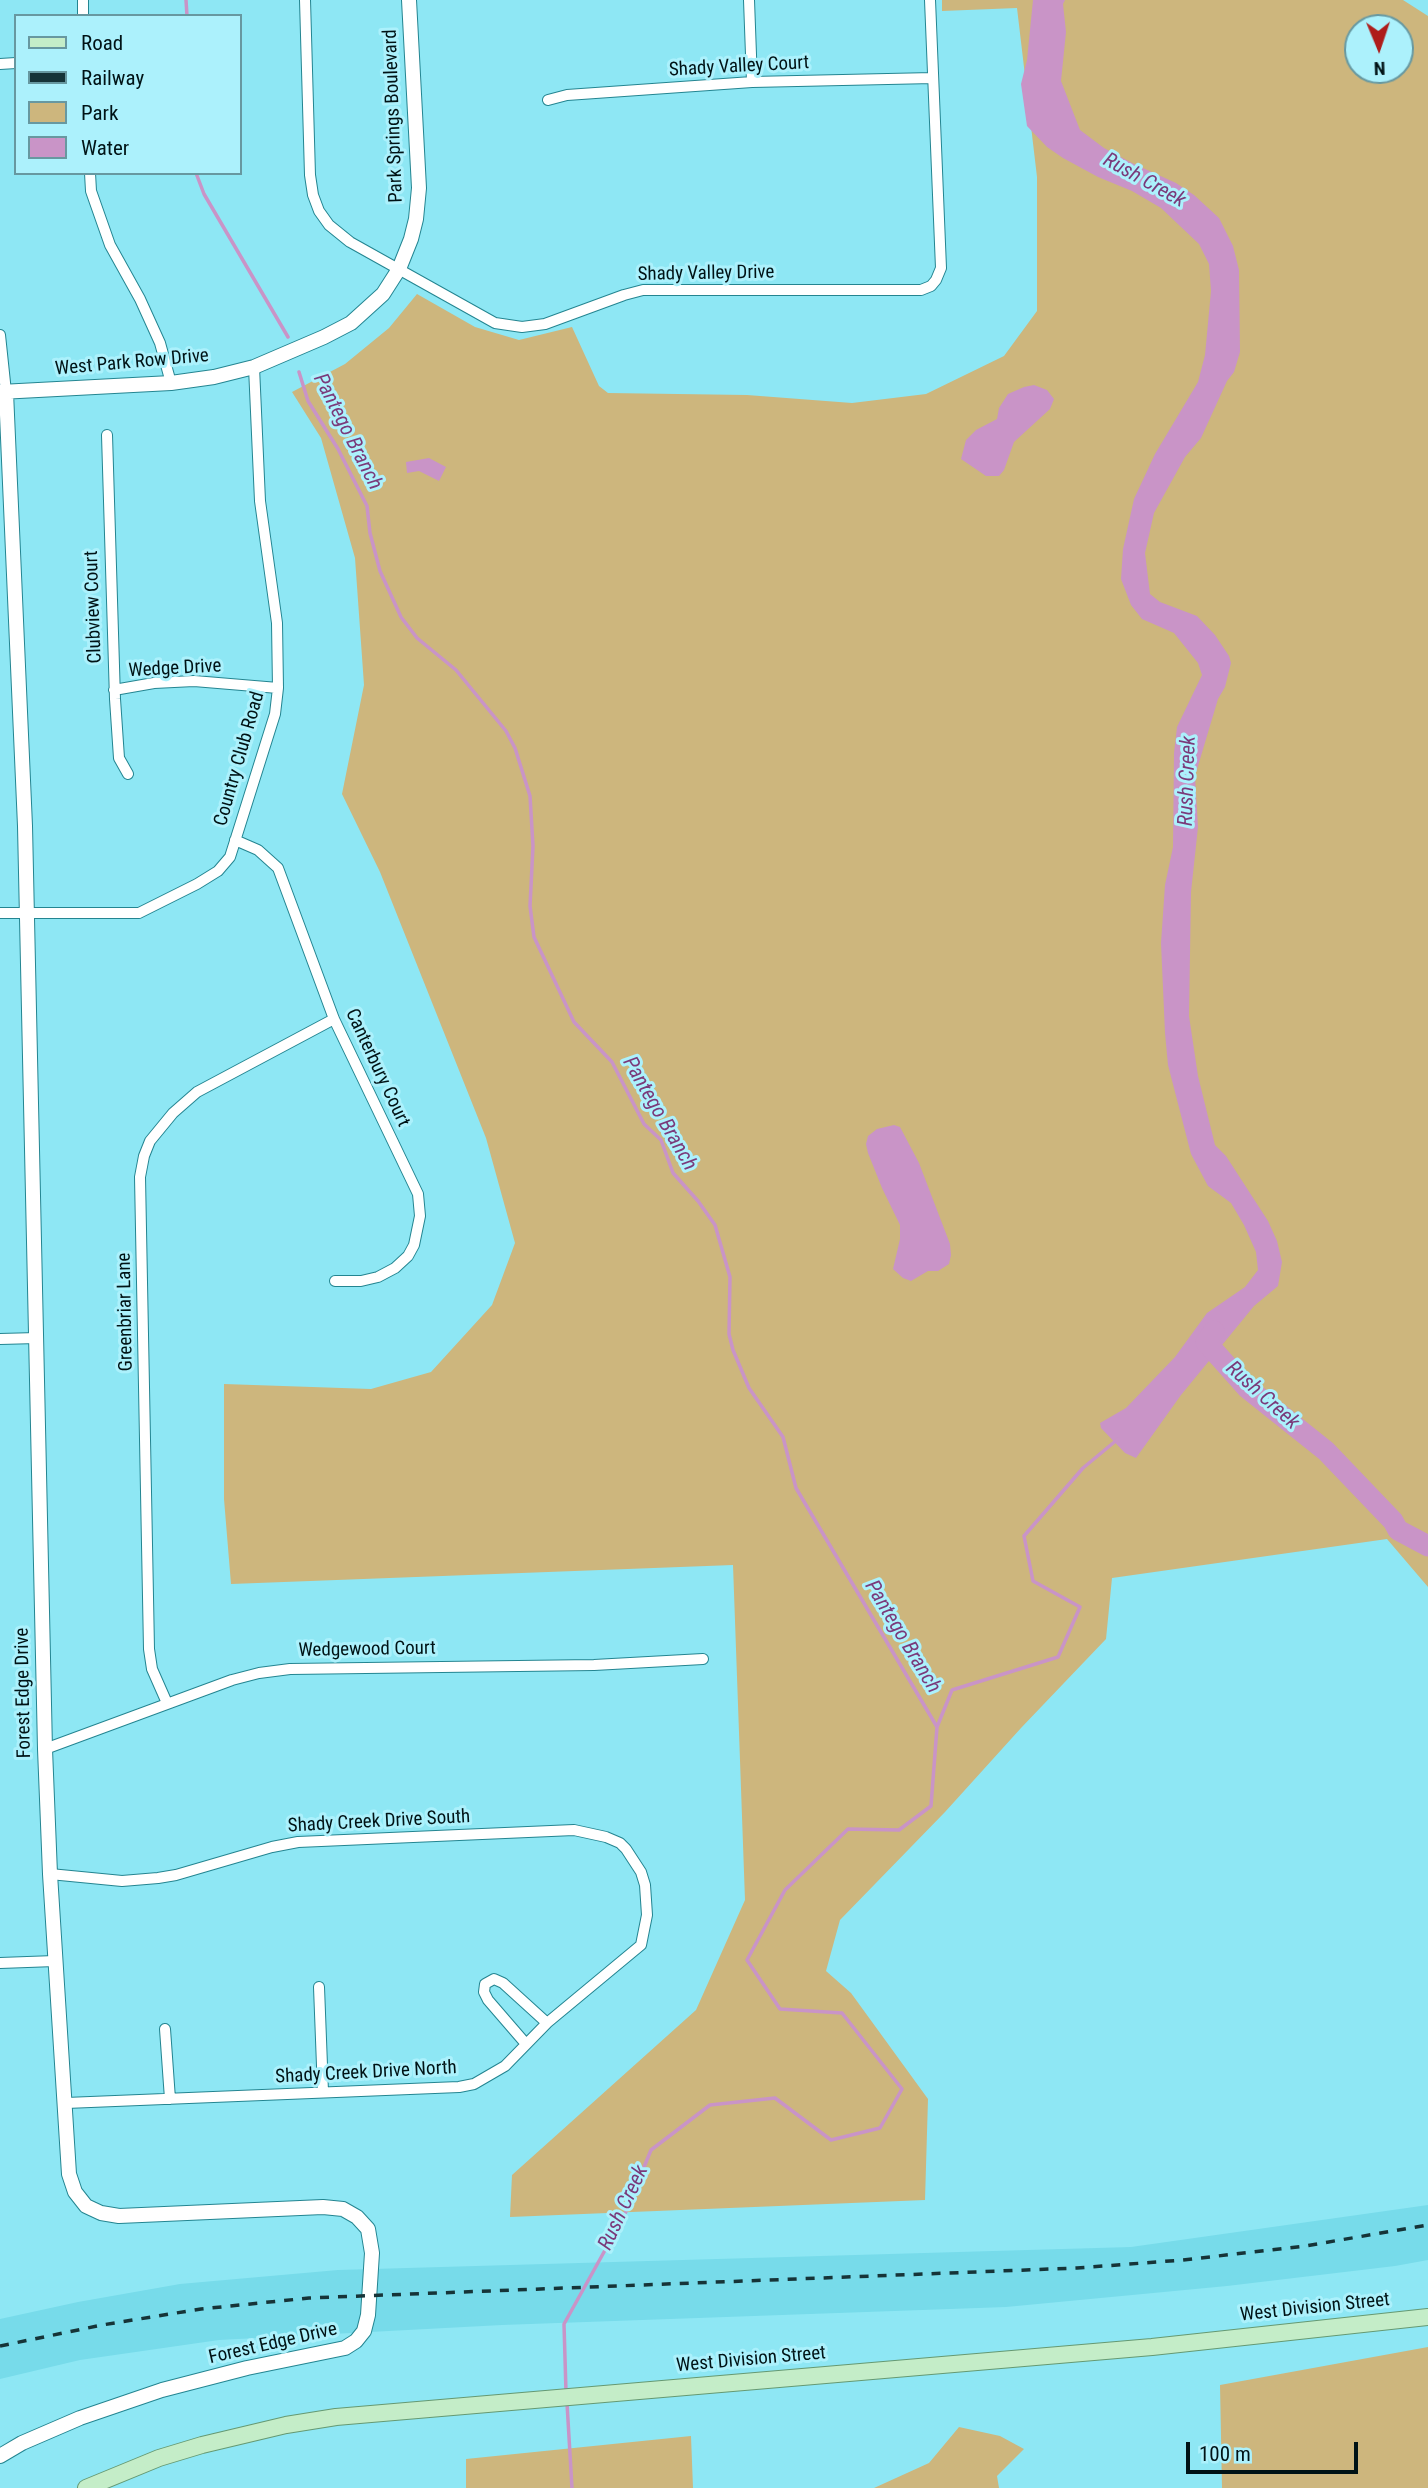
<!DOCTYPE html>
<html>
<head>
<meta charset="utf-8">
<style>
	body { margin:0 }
	#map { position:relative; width:1428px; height:2488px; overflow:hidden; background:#8ee7f4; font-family:"Roboto Condensed",sans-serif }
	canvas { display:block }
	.legend { position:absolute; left:14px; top:14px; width:228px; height:161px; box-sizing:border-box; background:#acf1fc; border:2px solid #6798a0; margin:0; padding:9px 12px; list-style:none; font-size:21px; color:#001316 }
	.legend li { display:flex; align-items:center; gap:14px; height:35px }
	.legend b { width:35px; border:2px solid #6798a0 }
	.north { position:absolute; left:1344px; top:14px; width:70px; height:70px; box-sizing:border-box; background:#acf1fc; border:2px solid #6798a0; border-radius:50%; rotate:178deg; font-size:19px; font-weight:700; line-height:28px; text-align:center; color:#001316 }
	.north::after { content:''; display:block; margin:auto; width:24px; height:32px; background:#ae1d1b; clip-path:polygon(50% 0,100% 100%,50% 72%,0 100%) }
	.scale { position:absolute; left:1186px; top:2442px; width:172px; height:32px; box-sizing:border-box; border:4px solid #001316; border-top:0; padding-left:9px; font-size:21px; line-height:24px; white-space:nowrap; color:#001316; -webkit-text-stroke:5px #acf1fc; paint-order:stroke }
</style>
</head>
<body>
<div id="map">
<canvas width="1428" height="2488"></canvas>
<ul class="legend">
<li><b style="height:9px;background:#c4edc8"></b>Road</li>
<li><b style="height:9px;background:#163438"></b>Railway</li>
<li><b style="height:19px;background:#cdb67d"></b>Park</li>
<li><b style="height:19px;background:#c994c7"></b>Water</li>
</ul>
<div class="north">N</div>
<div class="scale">100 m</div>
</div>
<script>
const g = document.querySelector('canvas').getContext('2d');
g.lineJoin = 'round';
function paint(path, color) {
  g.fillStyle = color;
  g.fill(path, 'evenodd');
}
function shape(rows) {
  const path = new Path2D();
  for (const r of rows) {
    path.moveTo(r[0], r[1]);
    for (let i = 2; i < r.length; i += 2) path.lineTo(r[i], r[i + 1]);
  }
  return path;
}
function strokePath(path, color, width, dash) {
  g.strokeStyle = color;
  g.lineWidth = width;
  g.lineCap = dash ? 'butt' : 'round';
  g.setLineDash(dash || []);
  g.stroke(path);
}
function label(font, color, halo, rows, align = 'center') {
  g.font = font + ' "Roboto Condensed",sans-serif';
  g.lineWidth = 6;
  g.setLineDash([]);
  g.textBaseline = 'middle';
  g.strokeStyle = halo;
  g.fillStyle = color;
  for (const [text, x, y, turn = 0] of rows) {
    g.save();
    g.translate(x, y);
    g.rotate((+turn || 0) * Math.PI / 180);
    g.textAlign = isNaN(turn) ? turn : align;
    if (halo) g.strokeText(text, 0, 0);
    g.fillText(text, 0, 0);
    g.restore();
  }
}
paint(shape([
	[1428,2205,1428,2260,1395,2266,1227,2286,1006,2307,502,2325,219,2340,80,2360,0,2379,0,2319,78,2302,180,2284,338,2270,1131,2247]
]), '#77dbea');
paint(shape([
	[942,0,1403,0,1428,16,1428,1587,1387,1539,1112,1578,1106,1639,1021,1728,945,1812,840,1920,826,1971,851,1993,928,2099,925,2200,510,2217,512,2175,696,2010,745,1900,733,1565,231,1584,224,1499,224,1384,371,1389,431,1372,492,1305,515,1243,486,1138,380,872,342,794,364,685,355,558,321,438,292,392,345,364,389,328,417,294,475,327,519,340,572,327,599,386,608,393,747,395,852,403,926,394,1004,356,1037,311,1037,177,1017,8,942,11],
	[1358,28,1400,28,1400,70,1358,70],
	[1428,2347,1428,2488,1222,2488,1220,2385],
	[959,2427,1000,2436,1024,2449,997,2476,999,2488,874,2488,929,2463],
	[691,2436,693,2488,466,2488,466,2459]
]), '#cdb67d');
paint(shape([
	[1033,0,1065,0,1063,4,1066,32,1061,81,1080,130,1104,148,1132,163,1176,183,1194,195,1219,218,1233,246,1239,270,1240,352,1234,372,1227,381,1201,438,1185,457,1154,513,1145,553,1150,594,1160,602,1197,616,1215,635,1229,656,1231,663,1225,687,1218,699,1195,776,1198,827,1191,892,1189,1016,1198,1076,1215,1145,1226,1156,1268,1221,1277,1241,1282,1262,1278,1286,1254,1306,1236,1328,1181,1395,1136,1458,1125,1453,1101,1428,1100,1423,1126,1408,1175,1357,1207,1313,1245,1287,1258,1270,1256,1252,1244,1225,1231,1203,1208,1186,1191,1154,1168,1065,1165,1033,1161,943,1165,885,1173,847,1174,753,1177,727,1202,675,1198,663,1174,633,1142,619,1131,605,1121,579,1123,549,1134,499,1155,454,1198,382,1205,355,1211,291,1209,264,1199,244,1161,208,1132,191,1098,177,1063,158,1047,147,1027,126,1021,84,1027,60],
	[1034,385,1047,390,1054,399,1050,409,1014,442,1004,470,999,476,986,476,961,459,966,440,976,430,997,419,999,408,1008,394,1024,387],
	[429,458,446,467,439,481,419,471,407,473,406,462],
	[894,1125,900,1127,919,1163,950,1244,951,1255,949,1264,938,1271,928,1271,911,1281,903,1278,893,1269,900,1239,900,1225,882,1188,868,1153,866,1144,868,1136,877,1129]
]), '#c994c7');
strokePath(shape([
	[186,0,187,16],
	[196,173,204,194,288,337],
	[299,372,308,401,338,449,367,506,370,533,380,571,401,617,417,638,456,670,506,731,515,748,530,796,533,846,530,906,534,937,574,1022,612,1062,644,1124,661,1140,673,1173,698,1201,715,1225,730,1277,729,1334,733,1350,749,1388,783,1437,796,1488,937,1727],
	[566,2392,564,2324,624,2216,651,2150,710,2105,775,2098,831,2140,880,2128,902,2089,842,2013,780,2009,747,1960,785,1890,848,1829,899,1830,931,1806,937,1727,952,1690,1058,1657,1080,1607,1033,1581,1024,1536,1083,1468,1118,1439],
	[567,2403,572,2488]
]), '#c994c7', 3.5);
strokePath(shape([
	[1214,1331,1206,1342,1247,1388,1326,1451,1393,1521,1398,1530,1428,1546]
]), '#c994c7', 21);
const street = shape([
	[83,0,83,16],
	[305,0,310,175,313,195,319,211,329,225,350,242,495,323,522,327,545,324,624,295,643,290,921,290,931,286,936,280,941,268,930,0],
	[749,0,752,82],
	[0,64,16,63],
	[548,100,567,95,752,82,933,78],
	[90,173,91,191,110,245,140,299,160,343,171,383],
	[0,335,6,392],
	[107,435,115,699,119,758,128,774],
	[114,690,154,683,194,681,278,688],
	[235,840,258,850,278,868,334,1019,418,1194,420,1216,414,1245,408,1256,395,1268,378,1277,361,1281,335,1281],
	[0,913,139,913,197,884,218,871,230,857,275,714,278,688,277,623,260,501,254,367],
	[0,1339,37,1338],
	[167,1703,152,1669,149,1649,140,1177,144,1156,150,1141,173,1113,197,1092,334,1019],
	[45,1749,232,1680,259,1673,290,1669,594,1665,703,1659],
	[50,1874,122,1881,158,1878,176,1875,272,1847,298,1842,574,1830,606,1837,620,1843,626,1849,641,1872,645,1885,647,1915,641,1945,547,2023,505,2066,474,2084,459,2087,66,2103],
	[0,1963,55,1961],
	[319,1987,323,2092],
	[165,2029,170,2099],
	[526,2044,488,2000,484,1992,485,1984,494,1979,503,1983,547,2023]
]);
const secondary = shape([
	[0,392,171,383,214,377,254,367,324,337,351,323,383,294,399,269,411,239,416,219,419,188,409,0],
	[0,2456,22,2443,80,2418,162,2390,247,2368,345,2348,356,2341,364,2331,368,2315,372,2253,368,2229,357,2217,343,2209,323,2207,119,2216,101,2213,86,2206,75,2192,69,2174,50,1874,45,1749,25,826,6,392]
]);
const primary = shape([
	[86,2488,159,2458,202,2445,286,2425,336,2417,1152,2347,1428,2317]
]);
strokePath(street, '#248591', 12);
strokePath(secondary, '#248591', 16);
strokePath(primary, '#659972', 18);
strokePath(street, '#fff', 10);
strokePath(secondary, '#fff', 14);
strokePath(primary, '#c4edc8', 16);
strokePath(shape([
	[0,2346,102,2325,201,2309,309,2298,1077,2268,1183,2260,1305,2246,1428,2225]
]), '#163438', 3.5, [9, 9]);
label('19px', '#001316', '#acf1fc', [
	["Shady Valley Court",739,67,-3],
	["Park Springs Boulevard",394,116,-92],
	["Shady Valley Drive",706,274,-1],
	["West Park Row Drive",132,363,-5],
	["Clubview Court",94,607,-92],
	["Wedge Drive",175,669,-3],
	["Country Club Road",240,759,-74],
	["Canterbury Court",377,1068,65],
	["Greenbriar Lane",126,1312,-91],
	["Wedgewood Court",367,1650,-1],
	["Forest Edge Drive",24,1693,-91],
	["Shady Creek Drive South",379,1822,-3],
	["Shady Creek Drive North",366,2073,-3],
	["West Division Street",1315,2308,-6],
	["Forest Edge Drive",273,2344,-13],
	["West Division Street",751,2360,-5]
]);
label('italic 21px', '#7a3a7a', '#acf1fc', [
	["Rush Creek",1144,181,29],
	["Pantego Branch",347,432,63],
	["Rush Creek",1188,781,-88],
	["Pantego Branch",659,1114,60],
	["Rush Creek",1262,1396,42],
	["Pantego Branch",902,1637,59],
	["Rush Creek",624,2208,-65]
]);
</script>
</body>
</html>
